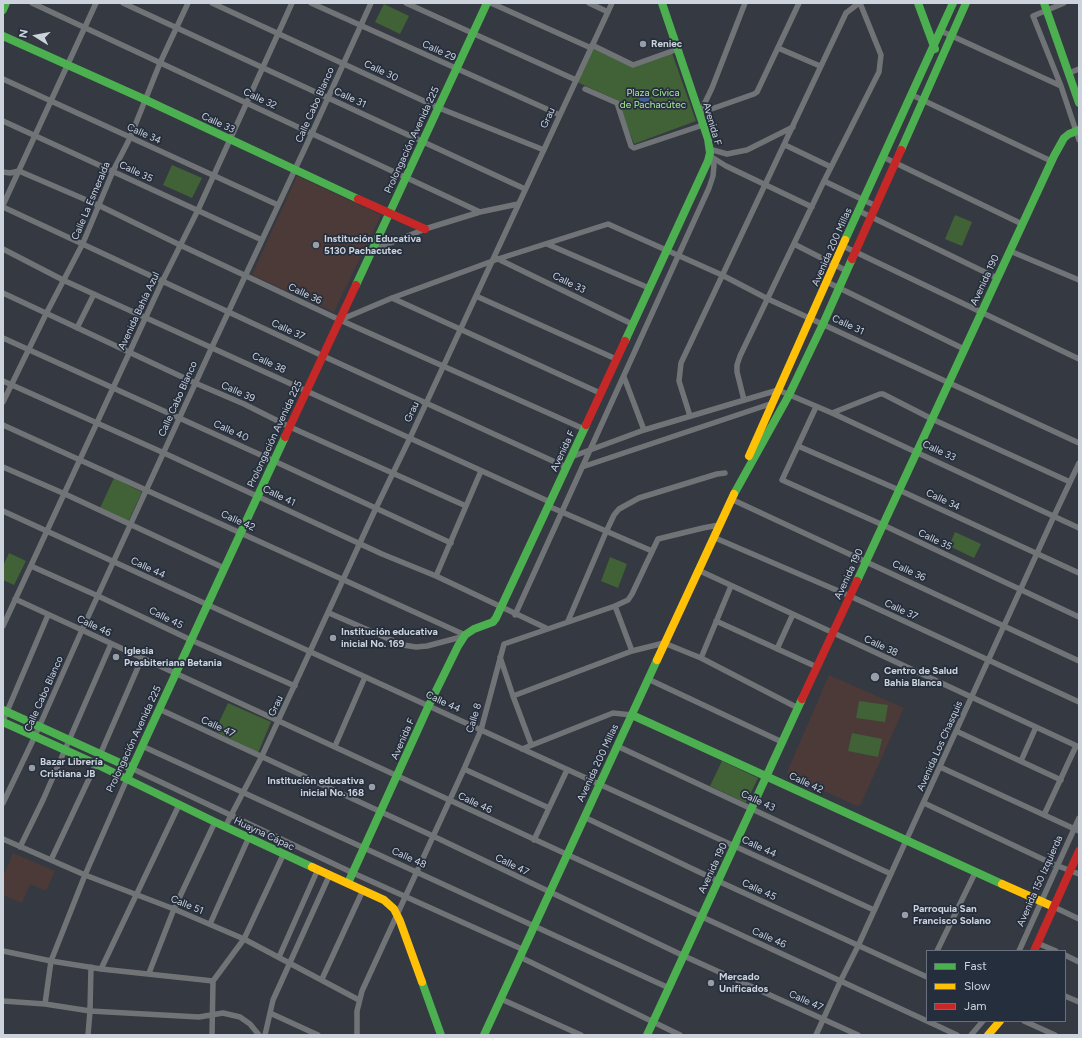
<!DOCTYPE html>
<html>
<head>
<meta charset="utf-8">
<style>
	body { margin:0 }
	#map { position:relative; width:1082px; height:1038px; overflow:hidden; background:#353941; font-family:Figtree,sans-serif }
	canvas { display:block }
	.frame { position:absolute; inset:0; border:4px solid #cdd3dc; pointer-events:none }
	.legend { position:absolute; left:926px; top:950px; width:140px; height:72px; box-sizing:border-box; background:#252e3d; border:1px solid #68707d; margin:0; padding:5px 7px; list-style:none; font-size:12px; color:#cdd3dc }
	.legend li { display:flex; align-items:center; gap:8px; height:20px }
	.legend b { width:20px; border:1px solid #68707d }
	.north { position:absolute; left:16px; top:16px; width:40px; height:40px; -webkit-text-stroke:3px #252e3d; paint-order:stroke; rotate:281deg; font-size:11px; font-weight:700; line-height:16px; text-align:center; color:#cdd3dc }
	.north::after { content:''; display:block; margin:auto; width:14px; height:18px; background:#cdd3dc; clip-path:polygon(50% 0,100% 100%,50% 72%,0 100%) }
</style>
</head>
<body>
<div id="map">
<canvas width="1082" height="1038"></canvas>
<div class="frame"></div>
<ul class="legend">
<li><b style="height:5px;background:#4caf50"></b>Fast</li>
<li><b style="height:5px;background:#ffc107"></b>Slow</li>
<li><b style="height:5px;background:#c62828"></b>Jam</li>
</ul>
<div class="north">N</div>
</div>
<script>
const g = document.querySelector('canvas').getContext('2d');
g.lineJoin = 'round';
function paint(path, color) {
  g.fillStyle = color;
  g.fill(path, 'evenodd');
}
function shape(rows) {
  const path = new Path2D();
  for (const r of rows) {
    if (r.length === 3) {
      path.moveTo(r[0] + r[2], r[1]);
      path.arc(r[0], r[1], r[2], 0, 2 * Math.PI);
      continue;
    }
    path.moveTo(r[0], r[1]);
    for (let i = 2; i < r.length; i += 2) path.lineTo(r[i], r[i + 1]);
  }
  return path;
}
function strokePath(path, color, width, dash) {
  g.strokeStyle = color;
  g.lineWidth = width;
  g.lineCap = dash ? 'butt' : 'round';
  g.setLineDash(dash || []);
  g.stroke(path);
}
function label(font, color, halo, rows, align = 'center') {
  g.font = font + ' Figtree,sans-serif';
  g.lineWidth = 3.5;
  g.setLineDash([]);
  g.textBaseline = 'middle';
  g.strokeStyle = halo;
  g.fillStyle = color;
  for (const [text, x, y, turn = 0] of rows) {
    g.save();
    g.translate(x, y);
    g.rotate((+turn || 0) * Math.PI / 180);
    g.textAlign = isNaN(turn) ? turn : align;
    if (halo) g.strokeText(text, 0, 0);
    g.fillText(text, 0, 0);
    g.restore();
  }
}
paint(shape([
	[297,176,381,215,334,312,252,275],
	[829,675,904,708,861,804,857,806,790,776,787,772],
	[13,853,55,871,46,891,30,884,22,903,3,895,3,876]
]), '#4b3a37');
paint(shape([
	[384,4,409,16,400,34,375,22],
	[593,48,633,66,672,53,696,121,634,144,617,100,577,82],
	[172,165,202,178,192,198,163,185],
	[955,215,972,222,962,246,945,239],
	[114,478,142,492,128,522,100,508],
	[955,532,981,544,974,558,949,546],
	[9,553,26,561,14,585,3,580,3,566],
	[610,557,627,564,618,588,601,581],
	[859,701,888,705,885,722,856,718],
	[228,703,271,722,258,753,215,731],
	[852,733,882,739,878,757,848,751],
	[722,761,758,778,746,803,710,786]
]), '#416137');
paint(shape([
	[644,101,5.5]
]), '#406099');
strokePath(shape([
	[32,3,480,212],
	[123,3,525,189],
	[212,3,439,108,544,150],
	[311,3,560,115],
	[406,3,576,80],
	[491,3,591,48],
	[589,3,608,12],
	[1064,3,1033,16,1061,86,1079,140],
	[941,31,1061,86],
	[592,45,633,65,678,49],
	[778,48,820,66],
	[1069,73,1079,69],
	[3,79,278,205],
	[585,89,617,103,631,146,634,148,703,125],
	[912,95,1051,161],
	[700,113,754,94,757,92,799,3],
	[700,113,712,88,745,3],
	[3,121,262,240],
	[785,145,831,167],
	[709,149,727,154,747,150,793,127],
	[710,156,726,166,812,207],
	[883,157,1022,224],
	[3,172,10,173,19,171,98,205,180,245,340,320,584,429],
	[824,181,876,206],
	[3,205,96,3],
	[3,207,323,356,566,467],
	[859,211,997,278],
	[547,244,649,288],
	[794,244,847,271],
	[843,246,1079,359],
	[3,249,63,280,550,502],
	[373,250,425,229,480,212,518,204],
	[1010,251,1079,280],
	[498,259,632,324],
	[827,282,964,349],
	[3,293,195,383,244,404,290,427,466,506],
	[476,296,616,359],
	[392,298,600,393],
	[340,320,392,298,498,259,608,224,722,275,768,299,1079,443],
	[77,328,94,294],
	[3,338,274,461,451,543],
	[624,377,644,430],
	[3,381,164,453,382,554,436,576,546,628],
	[744,400,737,372,737,365,740,356,824,181,879,72,881,55,860,3],
	[3,402,46,314,83,243,113,171,130,138,160,63,188,3],
	[816,407,782,480,883,525,1079,617],
	[832,413,880,394,883,394,932,419,1070,482],
	[690,416,679,381,681,363,846,13,859,3],
	[3,425,465,635],
	[798,446,899,490,1079,573],
	[571,457,644,430,778,390,832,413,1079,528],
	[3,467,65,494,224,568],
	[582,467,773,403],
	[731,499,1079,661],
	[548,506,652,551],
	[3,511,874,910],
	[713,537,850,596,1079,702],
	[31,566,98,596,191,640,295,686],
	[698,570,1079,747],
	[436,576,481,471],
	[15,599,927,1021],
	[615,606,632,651],
	[329,613,403,645,416,647,427,646,465,636],
	[515,615,709,188,713,176,714,165,710,156],
	[568,621,606,532,614,515,619,509,639,498,717,474,725,473],
	[716,621,817,667],
	[3,626,162,282,198,210,292,3],
	[777,649,793,614],
	[500,657,513,696,632,651,664,643,701,658,798,708],
	[701,658,731,586],
	[648,679,782,742],
	[513,696,531,744],
	[159,709,433,836,684,956,858,1035],
	[3,721,48,615],
	[956,731,1061,780],
	[142,746,669,988],
	[335,746,365,677],
	[617,746,891,874],
	[522,749,613,713,632,715],
	[1021,761,1036,727],
	[940,767,1079,831],
	[131,768,353,873,524,950],
	[464,769,549,808],
	[3,803,35,736,82,630,212,347,312,133,371,3],
	[924,803,1053,864,1079,874],
	[1044,815,1076,746],
	[584,817,718,881,927,977],
	[225,827,261,758,376,508,410,438,612,3],
	[3,839,85,875,174,909,244,939,359,1000],
	[534,840,567,770],
	[20,847,43,800,111,644],
	[51,860,96,764,142,658],
	[1054,907,1079,919],
	[210,924,249,837],
	[1037,943,1056,951],
	[3,951,51,961,101,969,213,981],
	[937,951,975,873],
	[1019,951,1079,818],
	[1065,955,1079,962],
	[279,957,318,869],
	[520,957,680,1035],
	[101,969,179,805],
	[149,973,174,909,215,822],
	[322,979,363,890],
	[1065,996,1079,1002],
	[501,999,581,1035],
	[3,1001,45,1004,90,1011,199,1017,223,1013,240,1017,250,1024,259,1035],
	[45,1004,51,961,85,875,127,779],
	[270,1013,318,1035],
	[927,1021,957,1035],
	[1024,1021,1055,1035],
	[88,1035,90,1011,91,967],
	[212,1035,213,981,244,939,284,853],
	[265,1035,273,1000,330,874],
	[357,1035,357,1011,362,991,464,769,481,730,504,644,615,606,628,600,632,594,658,539,703,528,719,525],
	[816,1035,841,980,858,946,1054,516,1079,463],
	[971,1035,983,1021]
]), '#717477', 5.5);
strokePath(shape([
	[918,3,935,49],
	[1044,3,1079,103],
	[3,10,6,3],
	[3,36,146,100,358,199],
	[901,150,966,3],
	[845,240,953,3],
	[356,285,487,3],
	[625,341,708,161,710,153,708,139,662,3],
	[734,494,789,395,823,324,852,259],
	[857,581,1054,156,1064,138,1069,134,1079,130],
	[3,710,131,768],
	[632,715,1002,884],
	[3,722,96,764,215,822,312,867],
	[127,779,285,437],
	[348,883,429,705,458,646,465,635,474,629,493,622,496,618,586,425],
	[422,982,441,1035],
	[484,1035,657,660],
	[647,1035,802,699]
]), '#4caf50', 8);
strokePath(shape([
	[749,456,845,240],
	[657,660,734,494],
	[312,867,384,900,394,909,400,921,422,982],
	[1002,884,1054,907],
	[988,1035,1000,1021]
]), '#ffc107', 8);
strokePath(shape([
	[358,199,425,229],
	[852,259,901,150],
	[586,425,625,341],
	[285,437,356,285],
	[802,699,857,581],
	[1034,951,1079,851]
]), '#c62828', 8);
for (const [x, y, r, color] of [
	[643,44,4,"#989da6"],
	[316,245,4,"#989da6"],
	[333,638,4,"#989da6"],
	[116,657,4,"#989da6"],
	[875,677,5,"#989da6"],
	[32,768,4,"#989da6"],
	[372,787,4,"#989da6"],
	[905,915,4,"#989da6"],
	[711,983,4,"#989da6"]
]) {
  const dot = new Path2D();
  dot.arc(x, y, r, 0, 2 * Math.PI);
  g.fillStyle = color;
  g.fill(dot);
  strokePath(dot, '#252e3d', 1.5);
}
label('bold 10px', '#cdd3dc', '#252e3d', [
	["Reniec",651,44],
	["Institución Educativa",324,239],
	["5130 Pachacutec",324,251],
	["Institución educativa",341,632],
	["inicial No. 169",341,644],
	["Iglesia",124,651],
	["Presbiteriana Betania",124,663],
	["Centro de Salud",884,671],
	["Bahia Blanca",884,683],
	["Bazar Librería",40,762],
	["Cristiana JB",40,774],
	["Institución educativa",364,781,"right"],
	["inicial No. 168",364,793,"right"],
	["Parroquia San",913,909],
	["Francisco Solano",913,921],
	["Mercado",719,977],
	["Unificados",719,989]
], 'left');
label('10px', '#cdd3dc', '#252e3d', [
	["Calle 29",439,51,24],
	["Calle 30",381,71,25],
	["Calle 31",350,98,25],
	["Calle 32",260,99,25],
	["Calle Cabo Blanco",315,105,-66],
	["Grau",548,118,-65],
	["Calle 33",218,123,25],
	["Avenida F",712,124,74],
	["Calle 34",144,134,24],
	["Prolongación Avenida 225",412,140,-65],
	["Calle 35",136,172,25],
	["Calle La Esmeralda",91,201,-67],
	["Avenida 200 Millas",832,247,-66],
	["Avenida 190",985,280,-65],
	["Calle 33",569,283,26],
	["Calle 36",305,294,25],
	["Avenida Bahía Azul",139,311,-65],
	["Calle 31",848,325,25],
	["Calle 37",288,330,25],
	["Calle 38",269,363,25],
	["Calle 39",238,392,24],
	["Calle Cabo Blanco",178,399,-66],
	["Grau",412,412,-65],
	["Calle 40",231,431,24],
	["Prolongación Avenida 225",275,434,-65],
	["Avenida F",563,451,-65],
	["Calle 33",939,451,25],
	["Calle 41",279,496,26],
	["Calle 34",943,500,25],
	["Calle 42",238,521,24],
	["Calle 35",935,540,25],
	["Calle 44",148,568,25],
	["Calle 36",909,571,25],
	["Avenida 190",849,574,-65],
	["Calle 37",901,610,25],
	["Calle 45",166,618,26],
	["Calle 46",94,626,25],
	["Calle 38",881,646,25],
	["Calle Cabo Blanco",44,694,-66],
	["Calle 44",443,702,25],
	["Grau",276,706,-65],
	["Calle 8",474,718,-73],
	["Calle 47",218,727,25],
	["Prolongación Avenida 225",134,739,-65],
	["Avenida F",403,739,-66],
	["Avenida Los Chasquis",940,746,-66],
	["Avenida 200 Millas",598,763,-65],
	["Calle 42",806,783,25],
	["Calle 43",758,801,25],
	["Calle 46",475,803,25],
	["Huayna Cápac",264,834,25],
	["Calle 44",759,847,25],
	["Calle 48",409,858,24],
	["Calle 47",512,865,26],
	["Avenida 190",713,868,-65],
	["Avenida 150 Izquierda",1040,881,-66],
	["Calle 45",759,890,25],
	["Calle 51",187,905,22],
	["Calle 46",769,938,24],
	["Calle 47",806,1001,24]
]);
label('10px', '#a7eb91', '#252e3d', [
	["Plaza Cívica",653,93],
	["de Pachacútec",653,105]
]);
</script>
</body>
</html>
